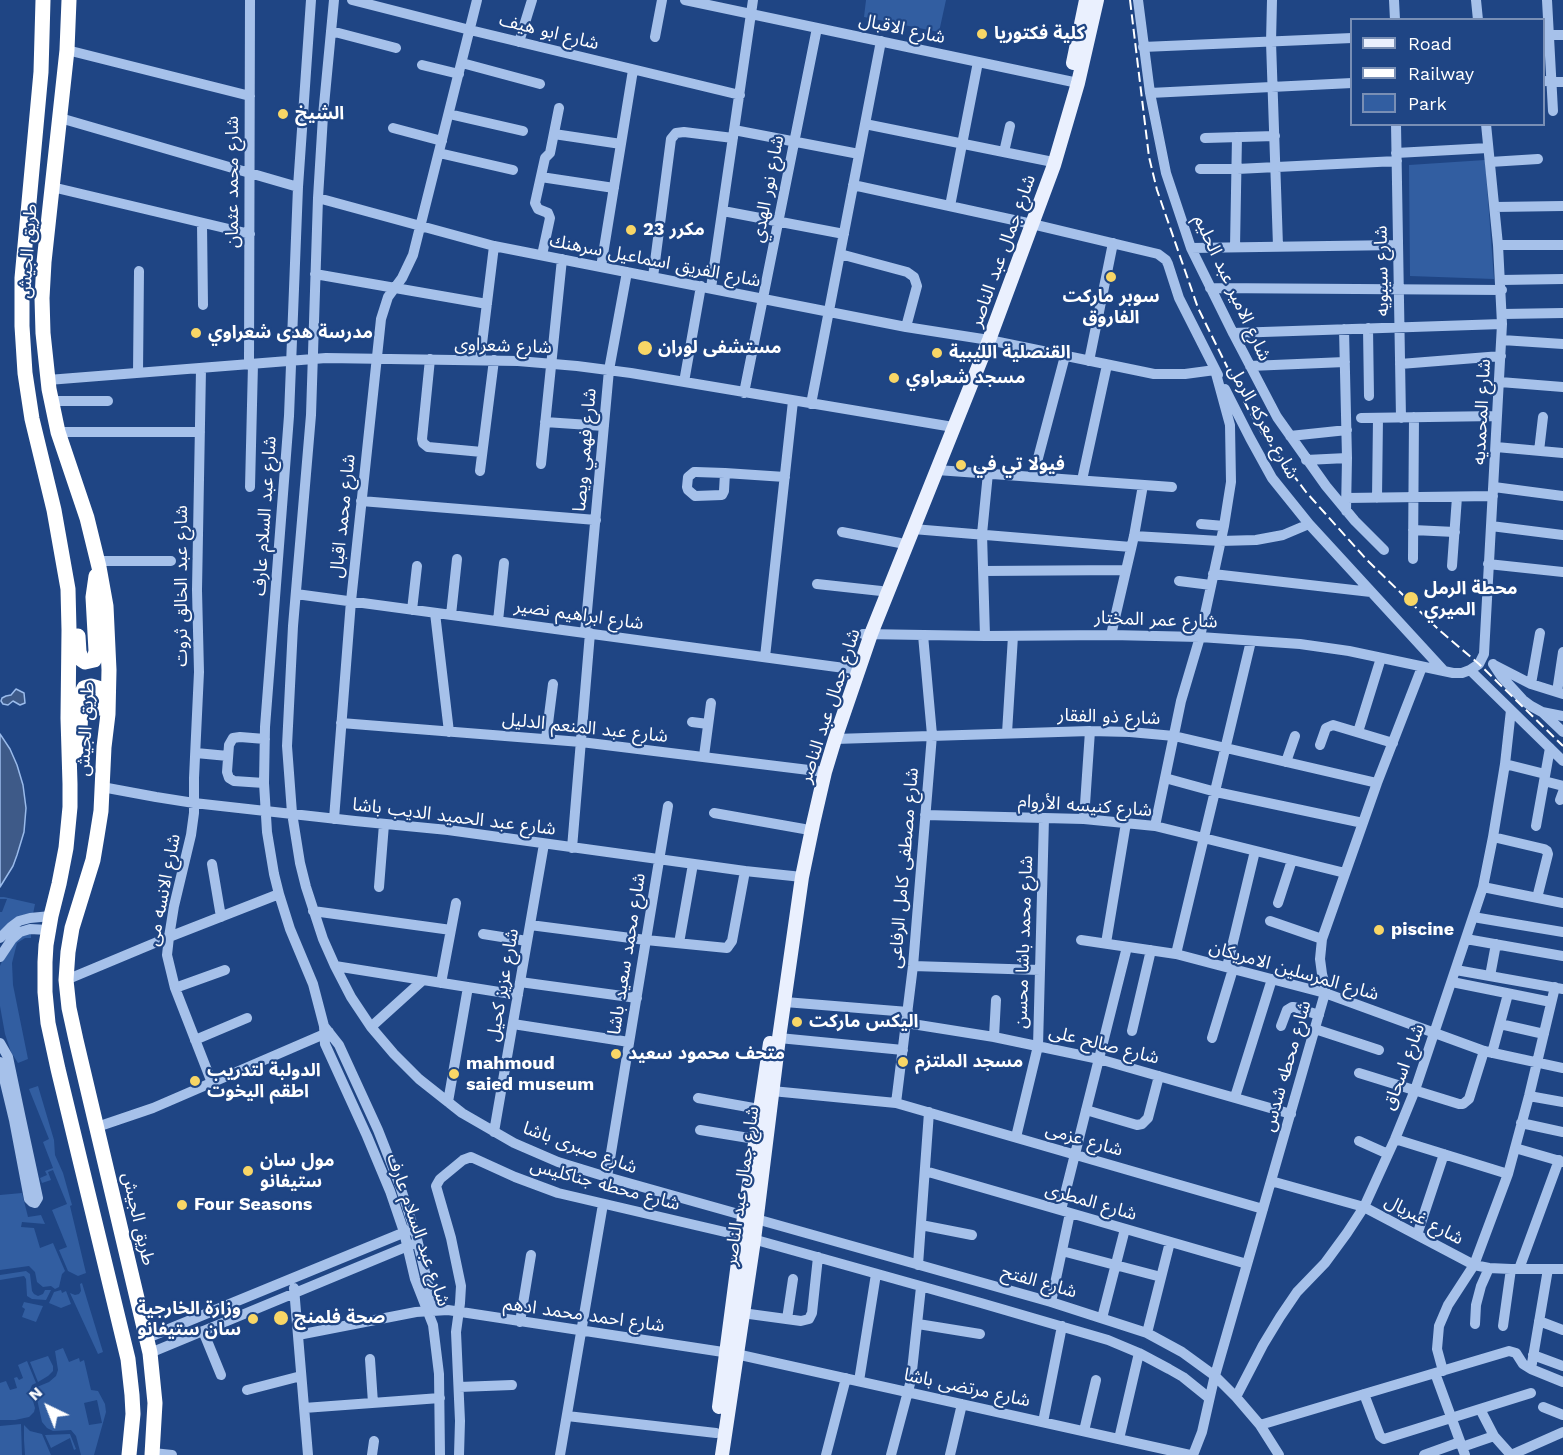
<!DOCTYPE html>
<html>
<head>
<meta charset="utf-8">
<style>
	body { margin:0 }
	#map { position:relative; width:1563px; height:1455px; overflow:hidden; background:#1f4584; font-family:"Work Sans",sans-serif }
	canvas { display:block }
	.legend { position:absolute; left:1350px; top:18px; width:195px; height:108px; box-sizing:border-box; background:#1f4584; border:2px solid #798fb5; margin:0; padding:8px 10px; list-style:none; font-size:18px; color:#fff }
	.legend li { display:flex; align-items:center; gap:12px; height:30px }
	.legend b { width:30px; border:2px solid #798fb5 }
	.north { position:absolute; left:18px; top:1377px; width:60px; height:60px; -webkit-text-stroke:4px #1f4584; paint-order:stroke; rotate:317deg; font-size:16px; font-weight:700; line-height:24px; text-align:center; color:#fff }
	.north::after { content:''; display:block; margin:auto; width:21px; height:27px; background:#fff; clip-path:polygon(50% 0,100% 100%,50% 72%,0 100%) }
</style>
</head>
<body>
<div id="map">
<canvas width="1563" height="1455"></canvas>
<ul class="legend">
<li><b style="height:8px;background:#eaf0fe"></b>Road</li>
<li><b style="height:8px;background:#fff"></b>Railway</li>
<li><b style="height:16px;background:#325ea1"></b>Park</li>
</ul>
<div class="north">N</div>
</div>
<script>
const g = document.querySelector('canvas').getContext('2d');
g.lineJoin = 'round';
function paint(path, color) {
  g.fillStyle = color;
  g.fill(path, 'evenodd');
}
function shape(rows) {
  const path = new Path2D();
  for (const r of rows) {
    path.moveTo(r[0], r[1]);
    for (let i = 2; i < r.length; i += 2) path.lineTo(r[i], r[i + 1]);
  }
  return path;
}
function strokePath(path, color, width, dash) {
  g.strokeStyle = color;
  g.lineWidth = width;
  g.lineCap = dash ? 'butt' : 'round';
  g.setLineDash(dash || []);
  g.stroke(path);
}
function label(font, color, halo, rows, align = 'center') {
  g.font = font + ' "Work Sans","Noto Sans Arabic",sans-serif';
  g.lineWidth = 4.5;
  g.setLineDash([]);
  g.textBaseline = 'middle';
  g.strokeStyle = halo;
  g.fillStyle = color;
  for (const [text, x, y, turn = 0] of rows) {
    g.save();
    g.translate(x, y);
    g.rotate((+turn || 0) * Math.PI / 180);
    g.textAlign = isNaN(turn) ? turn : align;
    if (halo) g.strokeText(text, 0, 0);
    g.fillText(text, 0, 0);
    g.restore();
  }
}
paint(shape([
	[866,0,946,0,939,32,864,17],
	[1485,160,1494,279,1410,276,1409,165],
	[0,897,4,897,35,904,33,914,0,932,0,912,2,912,7,899,0,899],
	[31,933,31,938,25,938,17,943,12,963,13,985,28,1059,18,1063,11,1052,5,1034,0,1006,0,966,3,959,18,938],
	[38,1086,54,1140,55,1155,63,1173,72,1205,70,1206,86,1273,78,1276,68,1271,59,1250,67,1247,52,1210,67,1204,53,1170,48,1172,51,1180,42,1183,40,1178,47,1175,45,1171,53,1168,43,1142,49,1139,29,1089],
	[22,1193,28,1217,41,1215,45,1224,22,1222,21,1227,34,1228,40,1248,53,1243,65,1271,62,1274,59,1287,55,1289,51,1286,43,1287,37,1282,35,1272,29,1266,0,1270,0,1195],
	[26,1271,30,1274,32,1291,34,1294,38,1296,43,1294,45,1290,51,1290,46,1300,32,1299,27,1296,26,1279,24,1276,0,1280,0,1275],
	[82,1283,103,1352,98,1354,70,1293,75,1295,79,1294,81,1291,80,1284],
	[61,1290,62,1293,66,1291,71,1304,61,1308,49,1303,54,1292],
	[24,1302,43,1306,36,1322,22,1317,25,1309,22,1307],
	[63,1348,69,1362,79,1358,80,1362,84,1360,91,1390,98,1391,105,1404,106,1412,94,1455,81,1455,76,1436,71,1430,53,1431,47,1428,42,1422,35,1390,37,1387,49,1382,56,1376,58,1370,55,1351],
	[97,1400,102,1423,89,1425,84,1403],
	[48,1356,53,1366,53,1371,48,1376,38,1382,30,1362],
	[27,1361,36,1383,32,1385,30,1390,35,1408,34,1412,29,1417,15,1420,0,1420,0,1383,6,1381,10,1390,17,1388,14,1378,17,1377,19,1380,23,1378,18,1365],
	[21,1424,22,1455,0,1455,0,1426],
	[24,1425,30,1431,42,1434,51,1455,25,1455,24,1440],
	[70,1434,76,1449,74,1450,70,1438,51,1448,45,1435]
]), '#325ea1');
const water = shape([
	[16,689,24,693,25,703,20,705,13,701,8,705,3,704,1,701,2,698,6,696,11,695,16,689],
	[0,734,10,749,17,765,23,785,26,808,24,832,17,855,13,866,0,887,0,734]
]);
paint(water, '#3e5a88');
strokePath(water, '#9abbeb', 1.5);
strokePath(shape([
	[311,0,298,187,289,416,265,727,264,783,267,832,274,874,279,894,290,929,313,984,324,1026,325,1044,367,1136,390,1191,404,1232,415,1279,433,1325,439,1374,440,1455],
	[334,0,323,116,318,198,311,415,293,626,287,746,292,813,300,863,306,887,323,939,335,966,351,997,371,1027,394,1054,419,1079,462,1113,514,1143,558,1162,607,1177,1051,1302,1147,1333,1182,1352,1215,1376,1236,1397,1260,1425,1279,1455],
	[352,0,470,30,740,95],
	[685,0,1078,83],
	[1138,0,1150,93,1166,173,1191,248,1233,333,1277,417,1326,486,1355,521,1384,550],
	[1272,0,1271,42,1278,246],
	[1394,0,1395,20],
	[1476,0,1478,20],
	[1547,0,1553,111],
	[331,31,396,48],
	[1549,35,1563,35],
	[655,37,662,0],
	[519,42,532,0],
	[1143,47,1352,38],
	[67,50,250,96],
	[462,63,540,84],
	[422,65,459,74],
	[1544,81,1563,82],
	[1150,93,1352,83],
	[449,114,523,131],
	[60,118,298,187],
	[865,124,1048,161],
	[1396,124,1401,418],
	[393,128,442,141],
	[734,130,859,154],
	[554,134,621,144],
	[1205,138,1275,136],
	[1004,152,1010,126],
	[439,153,513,170],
	[1396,153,1488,148],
	[1490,162,1538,159],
	[1200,169,1237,169,1397,161],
	[541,177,614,188],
	[853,185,1032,224,1158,254,1166,260,1168,264,1179,298,1218,375],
	[52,187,250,234],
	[318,198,494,246,906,327,989,340,1154,374,1185,374,1215,370,1230,425,1231,482,1224,526,1200,637,1181,701,1155,826],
	[950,206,978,62],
	[1495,207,1563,206],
	[723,211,844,234],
	[202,224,203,305],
	[1498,245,1563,245],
	[1235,247,1237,137],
	[1191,248,1398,245],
	[840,254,907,272,914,277,917,286,906,327],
	[542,255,550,218,548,213,538,209,535,203,545,158,550,153,559,108],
	[601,267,633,70],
	[315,274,487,304],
	[653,277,671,139,676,133,684,132,733,138],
	[1501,280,1563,279],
	[711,288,753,0],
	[1210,288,1502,290],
	[1503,314,1563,313],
	[1368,328,1369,396],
	[1344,329,1347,458,1346,511],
	[1233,333,1502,324],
	[1502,340,1563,344],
	[430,359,422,439,423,443,428,447,482,452],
	[480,360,494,246],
	[1089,361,1113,243],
	[1400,364,1501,356],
	[249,365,250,0],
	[1250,366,1345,362],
	[201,369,197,590,199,672,194,778,194,813,191,835,174,906,169,937,167,955,175,988,212,1083],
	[138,373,139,271],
	[48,380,326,358,518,361,577,366,631,373,953,427],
	[684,382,701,286],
	[1500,382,1563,387],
	[1225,389,1250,438,1272,478,1309,524,1444,671],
	[744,393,817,28],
	[51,401,108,401],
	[811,404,881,41],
	[1361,418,1497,416],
	[545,422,604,426],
	[58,432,200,432],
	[1290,436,1347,430],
	[1496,447,1563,453],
	[1539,451,1543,417],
	[1306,460,1347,458],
	[541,464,562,259],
	[937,470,1172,487],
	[480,471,494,360],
	[725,473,724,491,722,495,695,496,688,490,687,487,688,477,694,472,696,472,725,473,785,477],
	[1033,477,1065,356],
	[1082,480,1107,365],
	[250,487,253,364],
	[1494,487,1563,496],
	[1346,498,1493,496],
	[1377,498,1378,418],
	[361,501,596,520],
	[1201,524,1224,526],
	[1491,526,1563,535],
	[913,529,1131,547],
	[1413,530,1455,532],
	[842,532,900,543],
	[1134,536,1220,541,1256,540,1283,535,1309,524],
	[1413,559,1414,417],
	[98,561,171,561],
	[1488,564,1563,572],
	[1452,566,1457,497],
	[983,571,1126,570],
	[1213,574,1371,592],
	[1179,581,1211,585],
	[817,584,881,591],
	[296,594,859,670],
	[412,610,417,566],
	[435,613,449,732],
	[451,615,457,559],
	[498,621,504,563],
	[585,633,609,370,627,272],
	[863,634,985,636,1111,635,1200,637,1300,644,1349,651,1453,673,1462,673,1470,670,1479,664,1484,654,1502,324,1498,245,1486,124],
	[1111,635,1134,536,1143,485],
	[985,636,982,534,988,473],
	[765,657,793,401],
	[1493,664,1501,676,1523,700,1531,706,1542,712,1563,732],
	[1494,665,1531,684,1563,694],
	[1470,670,1563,761],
	[1531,684,1540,633],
	[1557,692,1563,652],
	[1542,712,1563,716],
	[692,722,708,724],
	[341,723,581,742,825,772],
	[1358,732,1381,658],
	[1007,733,1013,636],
	[546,739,553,684],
	[835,739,1090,731,1130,732,1174,736,1377,783],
	[1320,745,1326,728,1333,725,1393,743],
	[196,753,228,756],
	[704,756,711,703],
	[1286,762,1295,736],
	[1505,764,1545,774],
	[1165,778,1216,792,1363,823],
	[1544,781,1563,786],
	[264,783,234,781,229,778,227,772,229,745,233,738,240,737,265,739],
	[102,787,156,797,194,803,355,821,448,830,745,871,802,877],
	[1560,800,1563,792],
	[714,813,804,829],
	[925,815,1084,819,1155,826,1345,873],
	[334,819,351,601,381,319,388,297,402,278,413,255,477,0],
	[1084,819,1090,731],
	[1536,826,1550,748],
	[1493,837,1544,849,1547,851,1548,854,1537,898],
	[572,848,590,633],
	[212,864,221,917],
	[379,887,384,824],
	[1483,887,1563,903],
	[1278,903,1292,860],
	[313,911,451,930],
	[1473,917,1563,932],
	[1270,921,1322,939],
	[530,925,646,940,727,948,732,941,745,871],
	[483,934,527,941],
	[0,938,11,927,19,921,30,918,51,916],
	[1466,939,1563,956],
	[1081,940,1176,954,1233,969,1325,993,1484,1051,1563,1068],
	[679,943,693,864],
	[1106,943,1126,823],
	[1176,954,1251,641],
	[0,957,12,939,20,932,30,929,48,930],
	[335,966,518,995],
	[913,966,1040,970],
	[1227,967,1255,851],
	[1456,970,1563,989],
	[1490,976,1496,944],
	[66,980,169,937,279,894],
	[520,982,637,998],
	[1452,982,1551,1002],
	[441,983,456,903],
	[175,988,225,970],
	[785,1002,908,1012],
	[906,1023,994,1037,1099,1059,1291,1114],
	[513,1024,629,1042],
	[1500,1024,1544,1034],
	[324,1026,339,1045,378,1130,400,1186,416,1235,425,1272,432,1298,433,1311],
	[1281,1026,1287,1010,1292,1007,1294,1007,1319,1015],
	[371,1027,423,980],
	[1315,1029,1379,1050],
	[1132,1031,1151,950],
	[994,1037,996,1000],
	[779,1038,903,1050],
	[1212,1038,1233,969],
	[195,1040,247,1018],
	[0,1043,8,1057,21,1119,38,1198,35,1203,32,1202,29,1199,14,1120,0,1062],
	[1492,1053,1508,994],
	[1359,1073,1459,1104,1463,1104,1469,1099,1484,1051],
	[772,1091,896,1103,1263,1209],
	[1529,1096,1563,1102],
	[1235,1097,1272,979],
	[698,1098,759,1109],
	[448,1102,468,987],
	[896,1103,913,966,932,735,923,635],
	[1086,1110,1137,1125,1142,1124,1148,1118,1159,1076],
	[1521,1123,1563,1132],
	[97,1127,153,1108,329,1032],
	[700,1130,755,1139],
	[494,1132,544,844],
	[1016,1137,1038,1046,1044,818],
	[1395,1139,1508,1174],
	[1359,1141,1388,1154],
	[1515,1148,1563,1162],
	[925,1171,1247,1264],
	[607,1177,668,806],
	[1271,1181,1364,1207,1474,1265,1489,1268,1511,1269,1563,1269],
	[1061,1210,1127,947],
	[921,1225,972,1235],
	[1417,1235,1444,1154],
	[1062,1251,1161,1277],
	[918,1265,929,1112],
	[1519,1269,1559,1160],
	[294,1288,308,1455],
	[1051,1302,1070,1213],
	[742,1313,801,1321,809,1319,812,1313,818,1257],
	[1102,1318,1125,1229],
	[787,1319,793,1279],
	[1539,1321,1563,1330],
	[520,1322,531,1255],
	[918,1324,980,1334],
	[1475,1324,1476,1305,1481,1286,1489,1268],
	[1503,1326,1511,1269],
	[203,1331,221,1375],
	[1147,1333,1170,1242],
	[298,1335,416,1312,448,1310,736,1354,1190,1455],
	[147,1338,410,1230],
	[150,1353,413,1244],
	[1533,1355,1563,1366],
	[370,1359,373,1403],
	[1531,1369,1548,1269],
	[1443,1371,1437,1349,1439,1326,1448,1305,1474,1265,1508,1174,1529,1096,1555,987],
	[1435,1373,1465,1455],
	[859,1381,876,1274],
	[459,1387,512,1385],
	[247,1390,301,1376],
	[1364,1394,1380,1436,1384,1439,1531,1393],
	[1236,1397,1263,1345,1280,1317,1297,1292,1325,1263,1347,1233,1364,1207,1395,1139,1415,1090,1483,887,1493,837,1505,764,1511,710],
	[1543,1407,1563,1415],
	[304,1408,440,1398],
	[1480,1409,1494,1436,1511,1455],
	[567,1416,716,1433],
	[1043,1422,1062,1326],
	[1260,1425,1509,1351,1516,1353,1523,1364,1531,1369,1563,1382],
	[1084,1431,1096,1380],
	[1119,1439,1139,1353],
	[1462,1447,1494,1436],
	[153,1453,172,1455],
	[372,1455,374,1441],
	[459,1455,460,1421,456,1332,460,1303,461,1286,451,1238,436,1186,440,1179,463,1160,471,1157,515,1177,558,1193,742,1236,981,1303,1108,1340,1139,1353,1169,1369,1183,1377,1209,1398],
	[560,1455,603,1204],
	[826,1455,846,1378],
	[891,1455,911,1380,921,1287],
	[950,1455,962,1404],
	[1193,1455,1202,1432,1214,1379,1325,993,1325,985,1322,974,1320,959,1322,939,1377,783,1422,667],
	[1424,1455,1460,1442],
	[1511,1455,1563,1432]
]), '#a6c1ea', 10);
strokePath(shape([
	[1073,63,1086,0],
	[719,1407,744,1217,770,1043],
	[722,1455,754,1240,779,1038,802,877,813,824,825,772,835,739,871,634,989,340,1054,165,1078,83,1097,0]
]), '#eaf0fe', 14);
strokePath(shape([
	[43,0,41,72,22,278,22,326,25,373,32,419,54,510,68,589,69,630,68,718,70,784,70,807,66,848,59,884,51,916,46,945,45,962,45,992,48,1023,58,1069,128,1359,132,1395,133,1414,129,1455],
	[69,0,67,50,44,262,42,298,43,333,49,389,58,432,87,518,99,567,106,606,109,670,108,714,104,747,101,811,97,836,93,860,72,928,68,952,66,980,69,1008,76,1040,150,1353,155,1403,152,1455],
	[78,636,79,652,82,660,85,662,94,660,96,651,93,597,96,576],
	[70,761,76,751,80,736,81,695,84,688,91,686,98,688,100,696,99,708]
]), '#fff', 15);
strokePath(shape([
	[1130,0,1149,157,1157,190,1198,308,1248,409,1263,435,1306,492,1366,559,1439,630,1479,664,1563,746]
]), '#fff', 2, [10, 4.5]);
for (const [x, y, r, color] of [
	[982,34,6,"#f8d666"],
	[283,114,6,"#f8d666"],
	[631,230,6,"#f8d666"],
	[1111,277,6,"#f8d666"],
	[196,333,6,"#f8d666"],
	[645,348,8,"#f8d666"],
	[937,353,6,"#f8d666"],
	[894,378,6,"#f8d666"],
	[961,465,6,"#f8d666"],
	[1411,599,8,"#f8d666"],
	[1379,930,6,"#f8d666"],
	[797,1022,6,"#f8d666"],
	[616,1054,6,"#f8d666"],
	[903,1062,6,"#f8d666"],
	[454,1074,6,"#f8d666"],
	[195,1081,6,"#f8d666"],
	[248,1171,6,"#f8d666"],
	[182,1205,6,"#f8d666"],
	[281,1318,8,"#f8d666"],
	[253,1319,6,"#f8d666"]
]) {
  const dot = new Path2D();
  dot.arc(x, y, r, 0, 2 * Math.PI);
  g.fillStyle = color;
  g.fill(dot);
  strokePath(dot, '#1f4584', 2);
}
label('18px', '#fff', '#1f4584', [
	["شارع الاقبال",902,29,12],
	["شارع ابو هيف",549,32,14],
	["شارع محمد عثمان",233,182,-90],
	["شارع نور الهدي",768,189,-79],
	["طريق الجيش",28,251,-86],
	["شارع جمال عبد الناصر",1003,251,-70],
	["شارع الفريق اسماعيل سرهنك",655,261,11],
	["شارع سيبويه",1382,271,-91],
	["شارع الامير عبد الحليم",1232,288,65],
	["شارع شعراوى",503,346,2],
	["شارع المحمديه",1482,412,-87],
	["شارع معركه الرمل",1263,422,61],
	["شارع فهمي ويصا",585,450,-85],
	["شارع عبد السلام عارف",265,516,-86],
	["شارع محمد اقبال",343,516,-84],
	["شارع عبد الخالق ثروت",182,586,-90],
	["شارع ابراهيم نصير",579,615,8],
	["شارع عمر المختار",1156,620,2],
	["شارع جمال عبد الناصر",830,706,-72],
	["شارع ذو الفقار",1109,717,2],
	["شارع عبد المنعم الدليل",585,728,6],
	["طريق الجيش",86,729,-87],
	["شارع كنيسه الأروام",1085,806,4],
	["شارع عبد الحميد الديب باشا",454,817,7],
	["شارع مصطفى كامل الرفاعى",904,868,-85],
	["شارع الانسه مى",164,890,-79],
	["شارع محمد باشا محسن",1024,942,-88],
	["شارع محمد سعيد باشا",627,954,-81],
	["شارع المرسلين الامريكان",1294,971,16],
	["شارع عزيز كحيل",503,985,-80],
	["شارع صالح على",1104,1045,14],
	["شارع محطه شدس",1287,1066,-74],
	["شارع اسحاق",1404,1067,-70],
	["شارع عزمى",1084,1140,16],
	["شارع صبرى باشا",580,1148,20],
	["شارع محطه جناكليس",605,1185,15],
	["شارع جمال عبد الناصر",742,1186,-82],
	["شارع المطرى",1091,1202,16],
	["طريق الجيش",138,1219,77],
	["شارع غبريال",1424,1220,28],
	["شارع عبد السلام عارف",418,1230,71],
	["شارع الفتح",1039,1282,16],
	["شارع احمد محمد ادهم",584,1315,8],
	["شارع مرتضى باشا",967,1388,12]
]);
label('bold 18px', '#fff', '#1f4584', [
	["كلية فكتوريا",994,34],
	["الشيخ",295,114],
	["23 مكرر",643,230],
	["سوبر ماركت",1111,297,"center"],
	["الفاروق",1111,318,"center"],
	["مدرسة هدى شعراوي",208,333],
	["مستشفى لوران",658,348],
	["القنصلية الليبية",949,353],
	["مسجد شعراوي",906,378],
	["فيولا تي في",973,465],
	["محطة الرمل",1424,589],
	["الميري",1424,610],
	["piscine",1391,930],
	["اليكس ماركت",809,1022],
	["متحف محمود سعيد",628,1054],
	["مسجد الملتزم",915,1062],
	["mahmoud",466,1064],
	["saied museum",466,1085],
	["الدولبة لتدريب",207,1071],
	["اطقم اليخوت",207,1092],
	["مول سان",260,1161],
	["ستيفانو",260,1182],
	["Four Seasons",194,1205],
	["وزارة الخارجية",241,1309,"right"],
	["سان ستيفانو",241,1330,"right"],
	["صحة فلمنج",294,1318]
], 'left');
</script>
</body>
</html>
